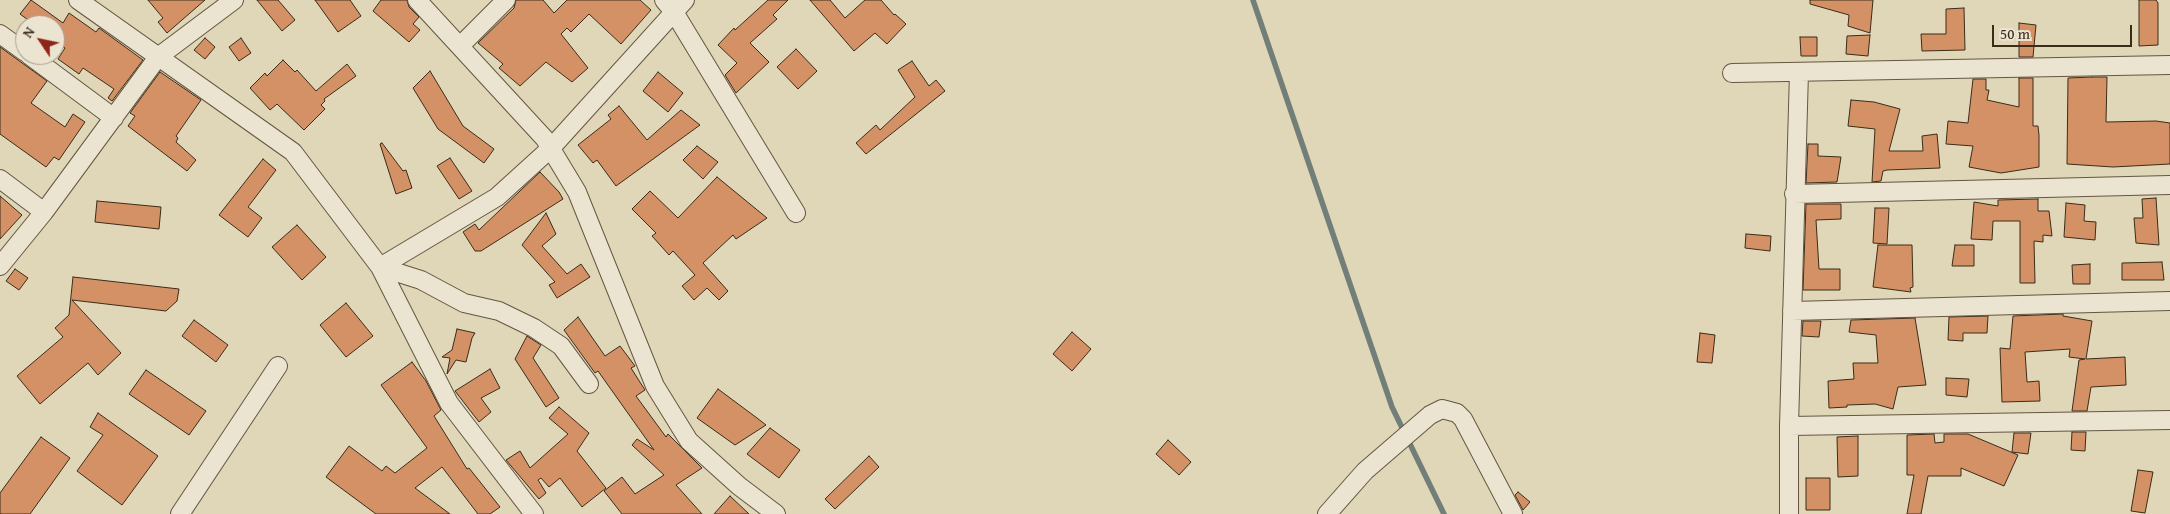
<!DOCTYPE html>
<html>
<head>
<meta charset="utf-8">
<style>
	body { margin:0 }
	#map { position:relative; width:2170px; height:514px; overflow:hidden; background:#e0d6b8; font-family:"Gentium Book Plus",serif }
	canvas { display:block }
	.north { position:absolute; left:15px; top:15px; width:50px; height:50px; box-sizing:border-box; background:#ebe4d1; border:1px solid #a49a87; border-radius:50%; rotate:304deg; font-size:14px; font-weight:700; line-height:20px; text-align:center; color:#3a2c19 }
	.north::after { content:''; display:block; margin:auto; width:18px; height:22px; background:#8f2418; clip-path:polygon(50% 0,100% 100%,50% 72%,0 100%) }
	.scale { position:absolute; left:1992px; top:25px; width:140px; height:22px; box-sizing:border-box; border:2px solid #3a2c19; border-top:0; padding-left:6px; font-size:15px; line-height:18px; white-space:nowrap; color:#3a2c19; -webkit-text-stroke:4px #ebe4d1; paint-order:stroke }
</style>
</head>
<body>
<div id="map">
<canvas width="2170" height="514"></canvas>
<div class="north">N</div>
<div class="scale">50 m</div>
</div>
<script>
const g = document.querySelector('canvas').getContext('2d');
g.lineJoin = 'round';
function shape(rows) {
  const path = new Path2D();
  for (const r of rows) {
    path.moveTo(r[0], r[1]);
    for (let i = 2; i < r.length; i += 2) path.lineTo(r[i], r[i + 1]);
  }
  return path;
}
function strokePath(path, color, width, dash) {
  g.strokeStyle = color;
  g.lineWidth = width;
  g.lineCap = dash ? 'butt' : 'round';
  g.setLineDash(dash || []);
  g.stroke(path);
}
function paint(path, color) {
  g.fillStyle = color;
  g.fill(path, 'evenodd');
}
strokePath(shape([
	[1253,0,1392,407,1444,514]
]), '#727f79', 5.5);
const building = shape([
	[31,0,63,23,69,13,96,32,99,28,143,60,112,101,108,98,114,89,83,68,79,74,58,59,65,48,55,42,55,25,35,25,20,14,31,0],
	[148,0,205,0,167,33,158,22,163,18,148,0],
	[257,0,278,0,295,20,282,31,257,0],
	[315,0,350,0,361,16,338,32,315,0],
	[381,0,407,0,409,7,419,17,413,24,420,30,409,42,373,11,381,0],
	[516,0,543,0,554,13,567,0,640,0,651,10,621,44,589,14,571,32,567,28,561,34,588,68,572,82,546,62,520,86,499,68,503,64,478,43,514,8,516,0],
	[768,0,788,0,773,15,777,19,750,43,769,62,736,93,725,75,737,63,718,45,734,28,735,30,768,0],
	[810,0,830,0,845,18,865,0,881,0,894,15,895,14,906,24,887,44,875,33,854,51,810,0],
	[1810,0,1873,0,1870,33,1848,26,1849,15,1810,4,1810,0],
	[2139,0,2156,0,2158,3,2158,45,2139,46,2139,0],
	[1964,8,1965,50,1922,51,1921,34,1946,34,1946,9,1964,8],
	[2019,23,2036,25,2033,57,2019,57,2019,23],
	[1870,35,1868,56,1846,54,1847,36,1870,35],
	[1800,37,1817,37,1817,56,1801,56,1800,37],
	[205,38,215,47,205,59,194,50,205,38],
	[241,38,251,53,239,61,229,47,241,38],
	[0,47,47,81,31,103,65,127,73,114,85,122,59,160,54,157,46,167,0,134,0,47],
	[796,49,817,71,798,89,777,67,796,49],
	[283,60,295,72,297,70,316,91,347,64,356,76,324,99,325,101,321,105,325,109,304,130,277,104,270,110,250,88,265,73,267,76,283,60],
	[912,61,929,86,936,80,945,91,866,154,856,143,876,125,880,130,915,97,898,70,912,61],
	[430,71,463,126,494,149,484,163,438,129,413,88,430,71],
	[160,72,201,100,176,136,178,138,176,142,196,160,187,171,128,126,135,116,130,113,160,72],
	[658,72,683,93,668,112,643,91,658,72],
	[2092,77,2107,77,2106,122,2156,121,2170,123,2170,164,2113,167,2067,164,2068,78,2092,77],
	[2019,78,2033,78,2033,126,2038,126,2039,135,2039,167,2001,173,1969,167,1973,146,1946,144,1948,121,1968,123,1973,79,1986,79,1986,90,1989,90,1987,100,2019,107,2019,78],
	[1851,100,1874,102,1900,109,1889,151,1923,151,1922,136,1937,134,1940,168,1887,170,1883,171,1881,181,1872,182,1875,129,1848,126,1851,100],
	[619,106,647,140,681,110,700,125,616,186,597,160,593,163,578,145,611,119,608,115,619,106],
	[382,143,403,171,406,170,412,188,396,194,380,144,382,143],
	[1808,144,1818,144,1818,156,1841,157,1837,182,1806,183,1808,144],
	[697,146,718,162,703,179,683,160,697,146],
	[450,158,472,191,459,199,437,166,450,158],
	[263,159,276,170,248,207,262,218,248,237,219,215,263,159],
	[540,172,559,192,563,199,481,251,475,251,463,232,475,224,479,230,540,172],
	[717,177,767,218,736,239,733,235,703,263,728,291,719,300,707,288,694,300,682,286,695,275,673,251,669,255,652,236,656,233,632,209,650,191,678,218,717,177],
	[0,196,22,215,0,239,0,196],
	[2156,198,2159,245,2136,243,2134,218,2143,218,2142,199,2156,198],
	[2038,199,2038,211,2049,211,2052,236,2043,235,2043,242,2034,241,2035,283,2020,283,2020,221,1993,221,1992,240,1971,239,1974,202,1998,206,1998,200,2038,199],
	[97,201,161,207,159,229,95,222,97,201],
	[2066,203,2085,205,2084,221,2096,222,2095,240,2064,237,2066,203],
	[1806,204,1841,204,1841,219,1816,220,1819,269,1840,269,1840,290,1803,290,1806,204],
	[1875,208,1889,208,1887,244,1873,243,1875,208],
	[546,213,556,234,542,246,567,274,581,264,590,277,557,298,549,285,555,282,522,245,546,213],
	[297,225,326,257,302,280,272,247,297,225],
	[1746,234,1771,236,1770,251,1745,248,1746,234],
	[1878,245,1912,245,1913,287,1910,288,1911,292,1873,287,1878,245],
	[1955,245,1974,245,1974,266,1952,266,1955,245],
	[2162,262,2164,280,2122,280,2122,263,2162,262],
	[2090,264,2090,284,2073,284,2072,265,2090,264],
	[15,269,28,278,19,290,6,281,15,269],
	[73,277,179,289,177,301,166,311,72,300,121,353,98,375,88,363,40,404,17,376,63,337,55,328,69,315,73,277],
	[346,303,373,336,346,357,320,325,346,303],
	[2063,314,2063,316,2092,321,2086,359,2125,357,2126,385,2091,387,2087,411,2072,411,2079,360,2085,359,2069,357,2070,349,2025,352,2027,382,2039,381,2040,401,2002,402,2000,348,2010,349,2013,316,2063,314],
	[1988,316,1987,333,1963,333,1963,341,1948,340,1949,317,1988,316],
	[578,317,605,356,620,346,635,366,631,368,645,390,636,396,666,437,668,434,702,468,676,485,702,514,622,514,604,491,622,477,635,494,664,475,632,445,637,439,654,450,598,371,595,373,564,330,578,317],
	[1915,318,1926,385,1898,387,1893,409,1875,404,1847,405,1847,407,1829,408,1828,381,1854,379,1853,363,1878,363,1876,335,1849,332,1851,320,1915,318],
	[194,320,228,345,216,362,182,336,194,320],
	[1803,321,1821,321,1819,337,1802,336,1803,321],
	[457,329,475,333,472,338,466,362,456,360,447,374,450,358,442,357,452,350,457,329],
	[1072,332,1091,349,1072,371,1053,354,1072,332],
	[1700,333,1715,335,1712,363,1697,362,1700,333],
	[527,336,541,345,533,358,559,398,546,407,515,359,527,336],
	[412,362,426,381,441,410,434,416,467,469,469,468,500,507,490,514,478,514,442,467,415,488,450,514,376,514,326,477,349,446,382,471,386,466,395,473,427,448,381,385,412,362],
	[490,369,500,388,481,398,491,412,479,422,455,391,490,369],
	[146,370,206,411,189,435,129,394,146,370],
	[1946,378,1969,379,1967,397,1946,395,1946,378],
	[718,389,757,418,766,425,735,445,697,418,718,389],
	[559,407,589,433,577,451,606,488,582,507,560,478,549,487,541,478,538,480,546,493,539,499,506,460,520,451,530,468,568,434,549,418,559,407],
	[98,413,158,456,122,505,77,471,103,435,90,427,98,413],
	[770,428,800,450,779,478,747,454,770,428],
	[2072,432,2086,432,2085,451,2071,450,2072,432],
	[2014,433,2031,433,2028,454,2012,452,2014,433],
	[1934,434,1935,443,1944,442,1944,434,1968,434,2018,455,2004,486,1961,468,1961,476,1928,476,1921,514,1907,514,1914,475,1907,475,1907,435,1934,434],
	[1858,436,1858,476,1838,477,1837,437,1858,436],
	[41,437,70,458,30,514,0,514,0,493,41,437],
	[1168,440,1191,462,1179,475,1156,454,1168,440],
	[869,456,879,467,835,509,825,499,869,456],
	[2138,470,2153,472,2145,513,2131,511,2138,470],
	[1806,478,1830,478,1830,510,1806,510,1806,478],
	[1518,492,1530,502,1523,510,1515,495,1518,492],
	[730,496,749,514,714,514,730,496]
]);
paint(building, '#d49165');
strokePath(building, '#3a2c19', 1);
const minor = shape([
	[78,0,293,152,380,267,449,403,534,514],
	[417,0,545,139,577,192,655,386,689,441,739,486,776,514],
	[664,0,674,12,796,213],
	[0,34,25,52],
	[460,46,506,0],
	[29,55,114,118],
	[1732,73,2170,65],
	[0,179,44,212],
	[1794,194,2170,185],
	[0,266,44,212,158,57,234,0],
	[380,267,497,197,551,148,685,0],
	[380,267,421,280,464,303,499,311,534,328,561,346,589,384],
	[1792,311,2170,301],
	[1789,426,2170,420],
	[180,514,278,366],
	[1327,514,1365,471,1430,415,1442,409,1457,413,1463,419,1513,514],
	[1789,514,1789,426,1799,72]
]);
strokePath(minor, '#645641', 20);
strokePath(minor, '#ebe4d1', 18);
</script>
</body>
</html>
